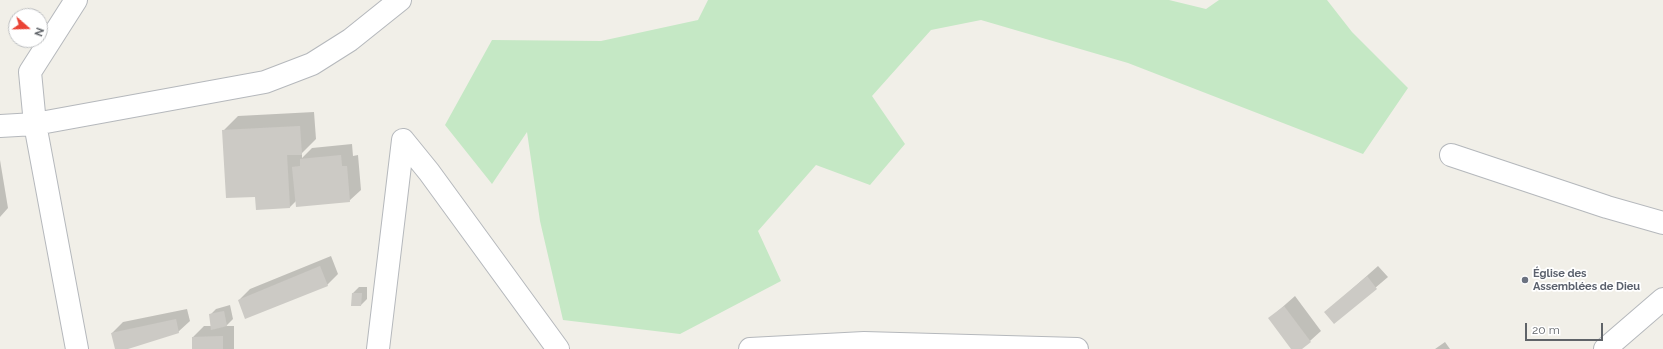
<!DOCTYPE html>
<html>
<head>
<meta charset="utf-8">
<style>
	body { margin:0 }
	#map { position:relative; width:1663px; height:349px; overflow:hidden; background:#f1efe8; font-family:Raleway,sans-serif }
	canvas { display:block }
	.north { position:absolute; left:8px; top:8px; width:40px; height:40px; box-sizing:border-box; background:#fff; border:1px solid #bfc1c3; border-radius:50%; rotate:110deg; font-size:11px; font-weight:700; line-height:16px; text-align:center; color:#5f6368 }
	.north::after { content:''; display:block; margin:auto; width:14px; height:18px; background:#ea4335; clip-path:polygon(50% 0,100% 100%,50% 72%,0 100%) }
	.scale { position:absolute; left:1525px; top:323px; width:78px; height:18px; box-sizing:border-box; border:2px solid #5f6368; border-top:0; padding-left:5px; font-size:12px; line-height:14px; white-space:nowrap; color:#5f6368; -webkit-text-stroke:3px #fff; paint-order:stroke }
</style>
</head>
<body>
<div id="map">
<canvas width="1663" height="349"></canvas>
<div class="north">N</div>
<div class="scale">20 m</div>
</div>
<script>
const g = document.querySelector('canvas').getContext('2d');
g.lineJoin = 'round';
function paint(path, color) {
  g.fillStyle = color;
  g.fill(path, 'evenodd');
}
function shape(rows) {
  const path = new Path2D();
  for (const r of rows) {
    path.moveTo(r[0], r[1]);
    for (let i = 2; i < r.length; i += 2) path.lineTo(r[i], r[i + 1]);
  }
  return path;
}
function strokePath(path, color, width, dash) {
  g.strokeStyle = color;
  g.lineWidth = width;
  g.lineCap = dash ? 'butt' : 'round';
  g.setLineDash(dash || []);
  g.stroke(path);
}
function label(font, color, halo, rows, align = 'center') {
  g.font = font + ' Raleway,sans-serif';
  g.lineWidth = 3.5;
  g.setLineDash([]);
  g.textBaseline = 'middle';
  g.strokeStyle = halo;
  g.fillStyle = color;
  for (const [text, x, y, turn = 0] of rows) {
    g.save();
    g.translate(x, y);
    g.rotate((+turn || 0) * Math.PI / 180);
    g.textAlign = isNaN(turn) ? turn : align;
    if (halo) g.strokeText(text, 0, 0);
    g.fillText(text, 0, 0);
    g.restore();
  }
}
paint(shape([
	[708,0,1169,0,1206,9,1219,0,1327,0,1352,32,1408,88,1363,154,1128,63,981,20,931,30,872,96,905,144,870,185,816,165,758,231,781,281,680,334,563,320,540,221,527,132,492,184,445,125,492,40,601,41,698,20]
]), '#c5e8c5');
paint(shape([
	[314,112,316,139,302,153,302,158,312,148,352,144,353,156,358,155,361,190,349,201,296,201,290,207,256,196,223,131,238,116],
	[0,160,8,208,0,217],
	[331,256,338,274,327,285,239,300,250,289],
	[1378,266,1388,277,1334,323,1326,312],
	[359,287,367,287,367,299,361,305,353,293],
	[1295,296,1321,331,1301,349,1293,349,1270,318],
	[230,305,233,319,226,326,234,326,234,349,193,349,193,337,204,326,212,326,210,315,216,309],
	[187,309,190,321,178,332,125,349,116,349,112,333,123,322],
	[1445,342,1450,349,1435,349]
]), '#0003');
paint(shape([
	[300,126,302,155,287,155,290,208,256,210,255,197,226,198,222,130],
	[341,155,342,166,347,166,350,202,296,207,292,167,300,166,300,159],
	[320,266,328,286,245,319,238,300],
	[1367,276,1377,289,1334,324,1324,312],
	[352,293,362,293,361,306,351,306],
	[1284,306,1311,342,1302,349,1291,349,1268,318],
	[224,311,227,326,211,330,209,314],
	[176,319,179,333,128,349,115,349,111,333],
	[223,336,223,349,192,349,192,337]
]), '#cccac5');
const street = shape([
	[76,0,30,72,35,124,265,82,312,64,350,40,400,0],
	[0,126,35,124,77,349],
	[403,140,429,172,558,349],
	[1451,155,1607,207,1663,223],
	[378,349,403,140],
	[750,349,864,343,1077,349],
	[1605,349,1663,299]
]);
strokePath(street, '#b5b8bc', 24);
strokePath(street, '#fff', 22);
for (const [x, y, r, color] of [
	[1525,280,4,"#6b7280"]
]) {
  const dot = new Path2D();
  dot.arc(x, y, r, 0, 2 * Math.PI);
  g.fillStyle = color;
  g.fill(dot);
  strokePath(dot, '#fff', 1.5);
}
label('bold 11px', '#5b616d', '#fff', [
	["Église des",1533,274],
	["Assemblées de Dieu",1533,287]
], 'left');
</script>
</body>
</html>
